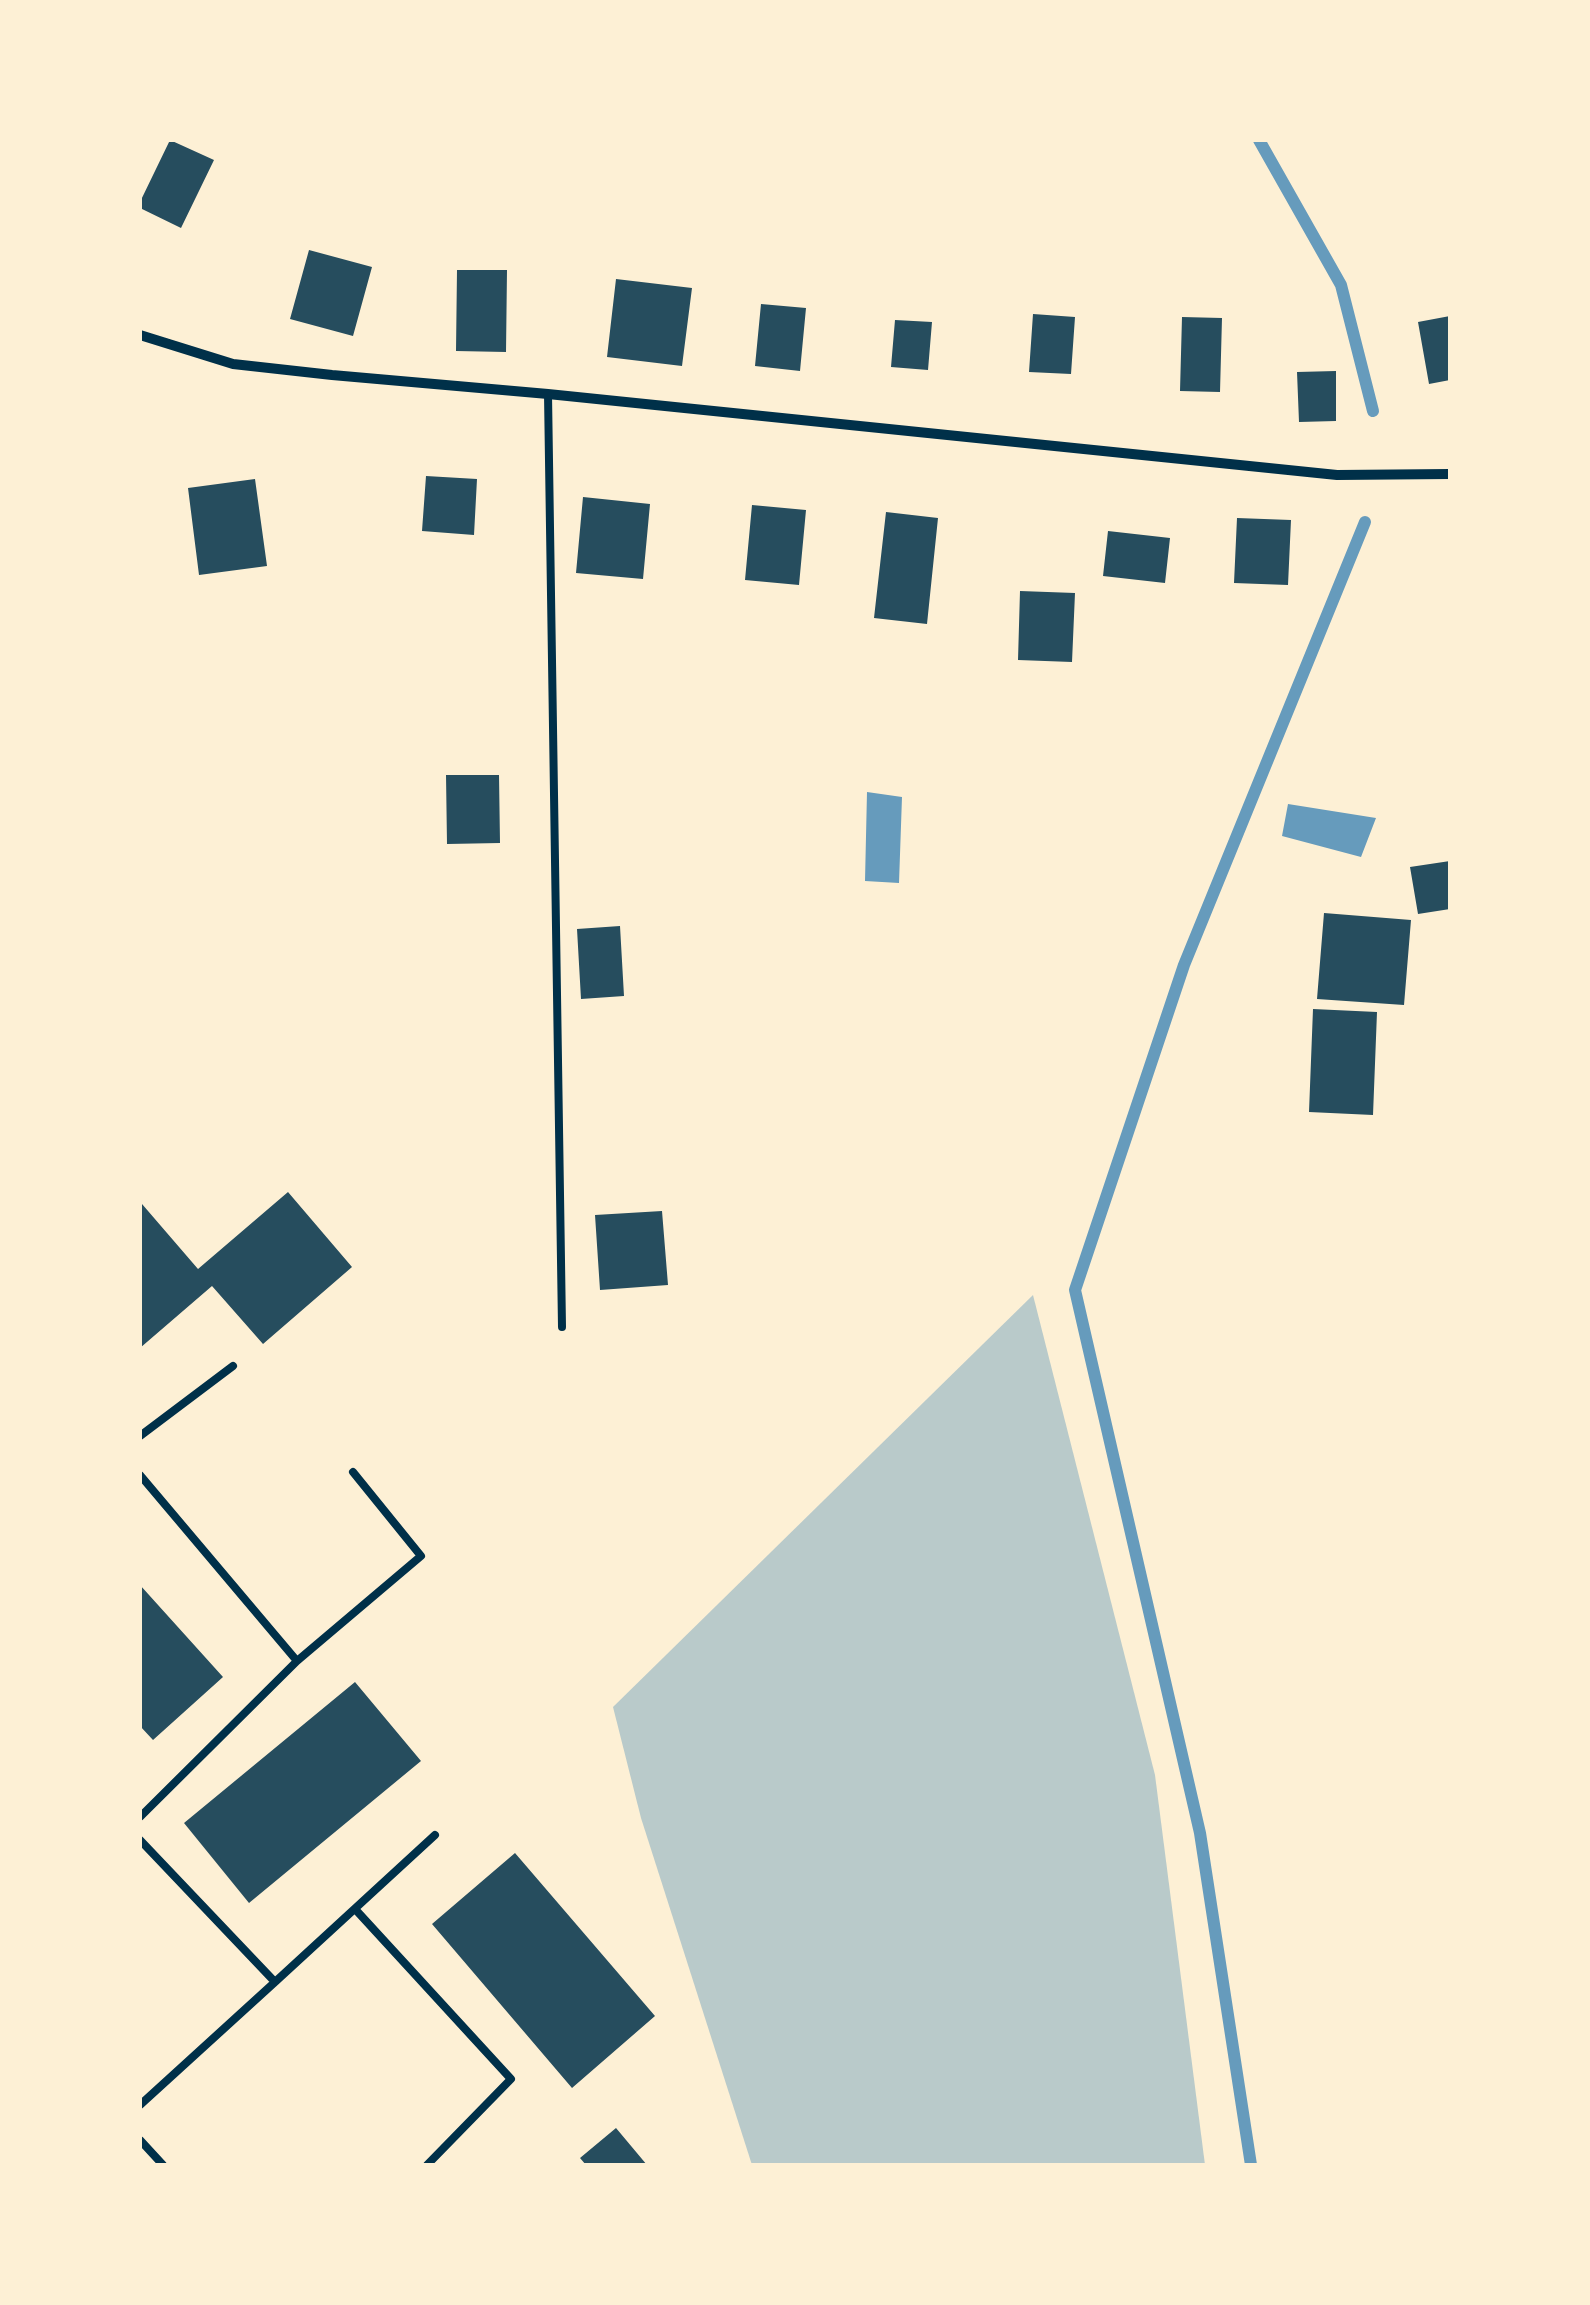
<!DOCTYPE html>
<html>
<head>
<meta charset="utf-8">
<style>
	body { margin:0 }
	#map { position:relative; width:1590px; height:2305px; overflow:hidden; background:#fdf0d5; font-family:"DM Sans",sans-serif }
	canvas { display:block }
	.frame { position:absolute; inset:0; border:142px solid #fdf0d5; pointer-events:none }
</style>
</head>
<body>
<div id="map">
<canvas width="1590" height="2305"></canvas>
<div class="frame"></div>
</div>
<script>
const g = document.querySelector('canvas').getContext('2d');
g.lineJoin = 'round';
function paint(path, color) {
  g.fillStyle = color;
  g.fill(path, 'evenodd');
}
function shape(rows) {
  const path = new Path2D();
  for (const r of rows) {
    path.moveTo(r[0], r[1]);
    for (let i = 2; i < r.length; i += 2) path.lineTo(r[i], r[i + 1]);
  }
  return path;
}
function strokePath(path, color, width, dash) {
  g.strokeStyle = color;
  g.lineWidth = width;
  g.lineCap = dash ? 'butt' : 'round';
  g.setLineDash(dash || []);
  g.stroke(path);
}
paint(shape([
	[1033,1295,1155,1775,1205,2165,752,2165,641,1818,613,1707]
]), '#b9caca');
paint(shape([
	[867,792,902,797,899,883,865,881],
	[1288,804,1376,818,1361,857,1282,836]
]), '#669bbc');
strokePath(shape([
	[1259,140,1341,285,1373,411],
	[1251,2165,1200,1833,1075,1290,1184,965,1365,522]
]), '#669bbc', 12);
paint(shape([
	[170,140,214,160,181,228,140,208,140,202],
	[309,250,372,267,353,336,290,319],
	[457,270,507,270,506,352,456,351],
	[616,279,692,288,682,366,607,357],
	[761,304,806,308,800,371,755,366],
	[1033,314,1075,317,1071,374,1029,372],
	[1450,316,1450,380,1429,384,1418,322],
	[1182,317,1222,318,1220,392,1180,391],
	[895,320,932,322,928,370,891,367],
	[1336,371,1336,421,1299,422,1297,372],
	[426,476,477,479,474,535,422,531],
	[255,479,267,566,199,575,188,488],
	[583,497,650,504,643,579,576,573],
	[752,505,806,510,799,585,745,580],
	[886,512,938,518,927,624,874,618],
	[1237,518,1291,520,1288,585,1234,583],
	[1108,531,1170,538,1165,583,1103,576],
	[1020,591,1075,593,1072,662,1018,660],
	[446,775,499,775,500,843,447,844],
	[1450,861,1450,909,1418,914,1410,867],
	[1324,913,1411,920,1404,1005,1317,999],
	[620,926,624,996,581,999,577,929],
	[1313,1009,1377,1012,1373,1115,1309,1112],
	[288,1192,352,1267,263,1344,212,1286,140,1348,140,1206,142,1204,198,1269],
	[662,1211,668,1285,600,1290,595,1215],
	[140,1585,223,1677,153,1740,140,1726],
	[355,1682,421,1761,249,1903,184,1823],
	[515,1853,655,2016,572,2088,432,1924],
	[616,2128,647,2165,586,2165,580,2158]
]), '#264d5e');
strokePath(shape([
	[548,394,562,1327],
	[140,1436,233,1366],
	[140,1475,297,1661,140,1817],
	[297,1661,421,1556,353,1472],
	[140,1840,275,1982,140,2105],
	[355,1909,511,2079,427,2165],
	[275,1982,435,1835],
	[140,2140,163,2165]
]), '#003049', 8);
strokePath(shape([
	[140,335,233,364,332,375,548,394,1337,475,1450,474]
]), '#003049', 10);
</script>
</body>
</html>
